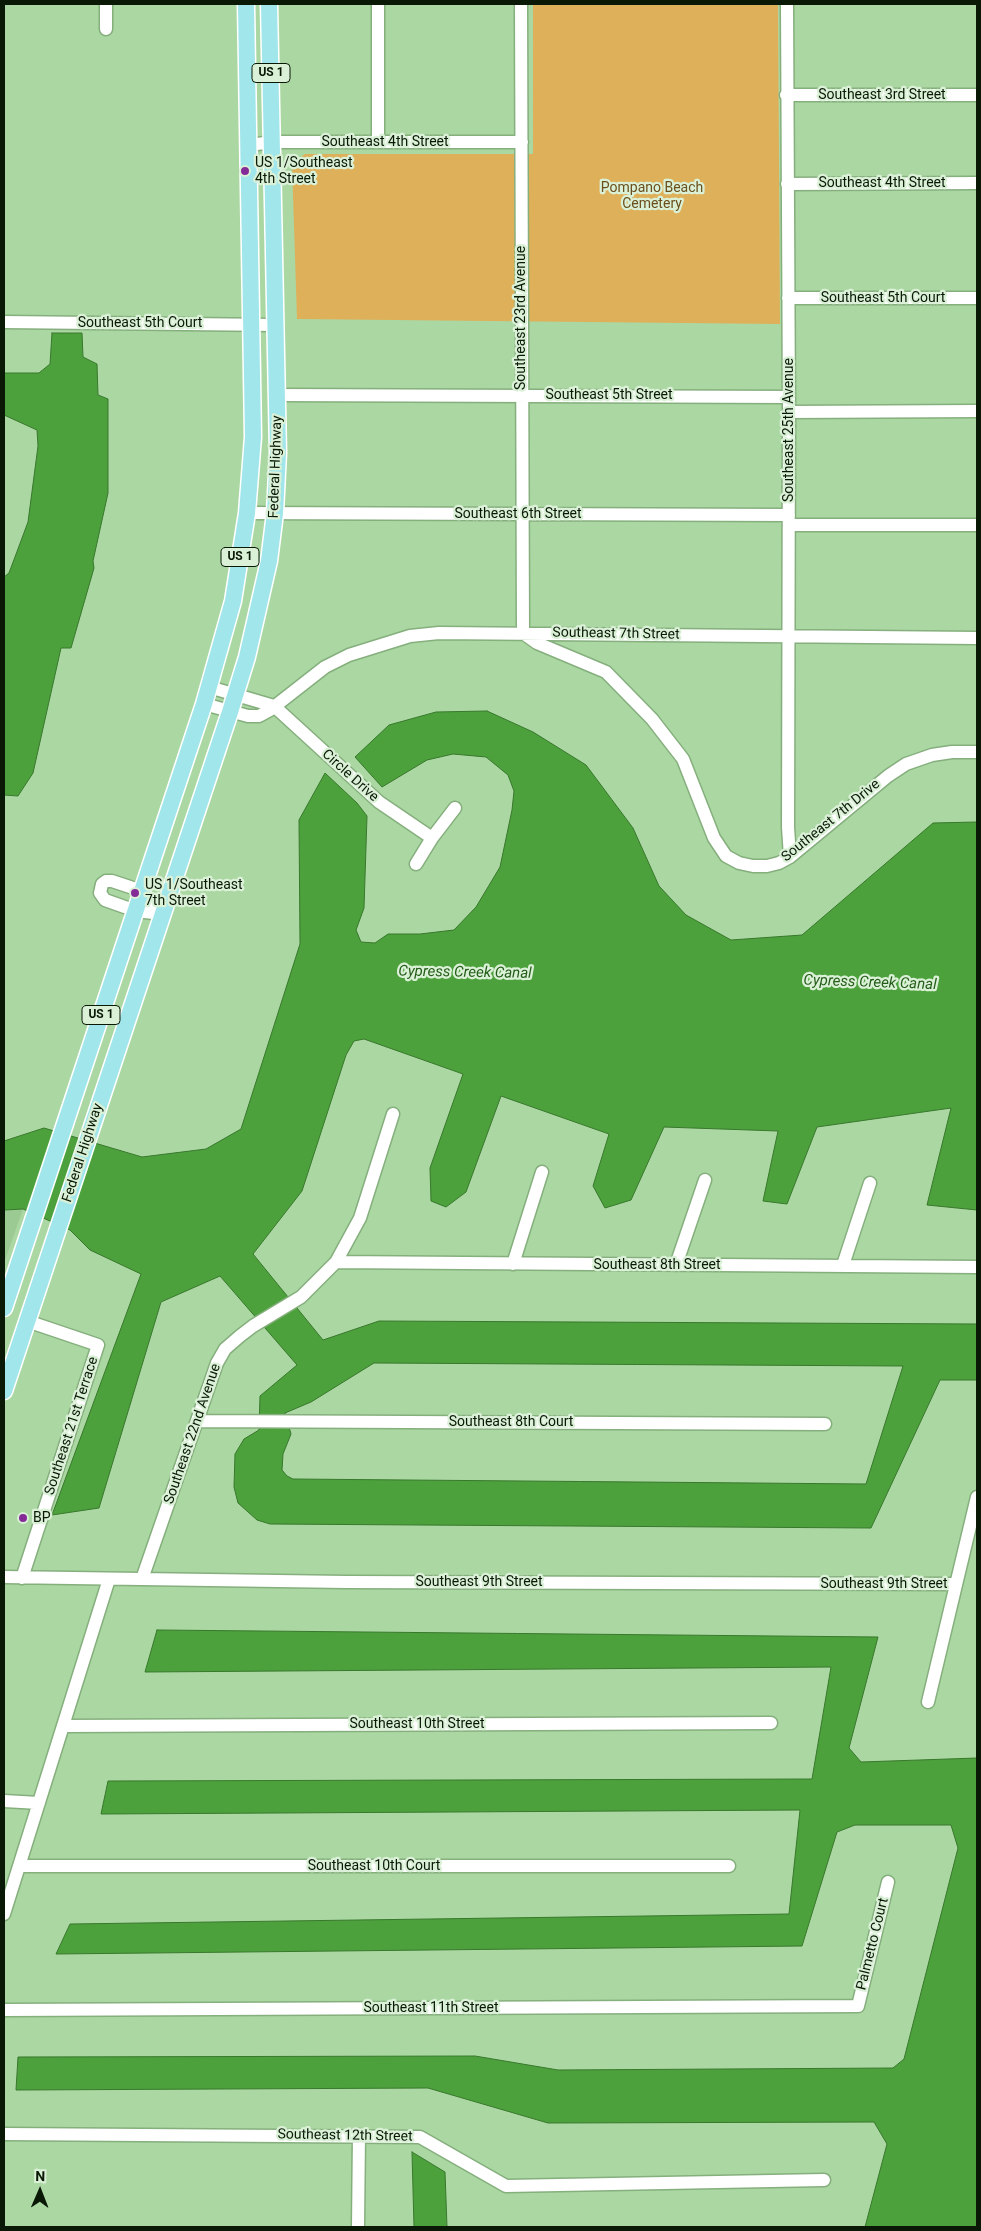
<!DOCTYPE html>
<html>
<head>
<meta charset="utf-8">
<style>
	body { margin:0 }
	#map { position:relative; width:981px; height:2231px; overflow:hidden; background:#abd7a3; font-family:Roboto,sans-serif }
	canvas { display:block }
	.frame { position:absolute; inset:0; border:5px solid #091906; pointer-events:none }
	.north { position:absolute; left:15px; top:2166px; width:50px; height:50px; -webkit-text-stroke:4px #dbf1d7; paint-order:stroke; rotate:1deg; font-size:14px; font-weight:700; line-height:20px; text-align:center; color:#091906 }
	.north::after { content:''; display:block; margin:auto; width:18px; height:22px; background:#091906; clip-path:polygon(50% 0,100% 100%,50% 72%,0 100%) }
</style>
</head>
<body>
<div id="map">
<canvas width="981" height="2231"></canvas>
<div class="frame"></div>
<div class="north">N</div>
</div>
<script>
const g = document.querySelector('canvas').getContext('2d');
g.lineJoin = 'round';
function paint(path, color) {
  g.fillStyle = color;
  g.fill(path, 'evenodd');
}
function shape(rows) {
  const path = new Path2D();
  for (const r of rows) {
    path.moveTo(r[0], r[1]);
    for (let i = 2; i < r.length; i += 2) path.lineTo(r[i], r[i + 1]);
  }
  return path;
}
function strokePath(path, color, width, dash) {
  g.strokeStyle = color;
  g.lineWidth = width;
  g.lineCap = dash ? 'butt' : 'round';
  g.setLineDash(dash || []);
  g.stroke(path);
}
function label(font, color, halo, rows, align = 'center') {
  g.font = font + ' Roboto,sans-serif';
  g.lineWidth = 4.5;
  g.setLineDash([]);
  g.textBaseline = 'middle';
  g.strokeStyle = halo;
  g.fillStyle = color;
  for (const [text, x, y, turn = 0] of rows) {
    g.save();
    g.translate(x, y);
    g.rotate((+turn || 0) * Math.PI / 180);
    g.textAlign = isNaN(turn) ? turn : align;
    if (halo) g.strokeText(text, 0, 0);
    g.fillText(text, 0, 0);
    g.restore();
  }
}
paint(shape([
	[23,1209,4,1263,4,1210]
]), '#9bca92');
paint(shape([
	[533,4,778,4,780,324,297,319,292,164,305,154,533,154]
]), '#dfb05a');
const water = shape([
	[52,333,82,333,83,357,97,364,98,395,108,399,108,493,93,561,94,568,71,648,61,648,33,773,18,796,4,795,4,577,9,573,28,522,38,446,37,430,4,415,4,373,39,373,50,364,52,333],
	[487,711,533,732,586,765,633,828,659,886,686,915,731,940,802,935,933,823,977,822,977,1210,927,1205,951,1108,817,1127,787,1204,763,1201,778,1131,664,1127,631,1200,605,1208,593,1186,609,1134,501,1096,466,1192,446,1207,431,1201,430,1168,463,1074,364,1039,354,1041,346,1055,302,1191,253,1254,323,1340,379,1321,977,1324,977,1380,940,1380,871,1528,270,1524,257,1520,238,1503,234,1487,235,1454,244,1439,259,1430,260,1396,297,1365,220,1276,161,1302,99,1508,52,1515,141,1274,90,1250,70,1230,23,1209,4,1210,4,1141,44,1128,142,1157,206,1149,241,1129,300,944,299,820,325,773,357,803,367,816,364,908,356,930,361,942,375,943,388,934,420,934,454,930,476,907,500,867,512,810,514,791,508,775,486,757,453,754,427,760,382,787,355,757,389,725,436,712,487,711],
	[374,1363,902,1366,903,1366,866,1484,293,1479,287,1476,282,1470,283,1454,291,1434,285,1413,311,1402,374,1363],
	[157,1630,878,1637,849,1748,861,1762,977,1758,977,2227,865,2227,887,2144,874,2122,548,2123,428,2088,16,2090,18,2057,475,2056,558,2070,893,2068,904,2059,958,1848,951,1825,855,1825,837,1832,802,1946,56,1954,70,1924,789,1914,800,1810,101,1814,108,1781,812,1779,831,1667,145,1672,157,1630],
	[412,2152,445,2172,447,2227,414,2227,412,2152]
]);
paint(water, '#4ca13c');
strokePath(water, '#38782c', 1);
const minor = shape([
	[106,4,106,29],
	[521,4,523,633],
	[787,4,789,412,788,827,790,857],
	[786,95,977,95],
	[378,142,378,4],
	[249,145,273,142,522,142],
	[787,184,977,183],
	[788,298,977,298],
	[4,322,276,325],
	[278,395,789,397],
	[789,412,977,411],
	[247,513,789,515],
	[789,525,977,525],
	[523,633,537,643,606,672,652,719,683,759,714,838,726,856,739,863,753,866,767,866,779,863,790,857,888,776,906,764,932,755,952,752,977,752],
	[209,687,274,706,379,802,432,838,455,808],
	[204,704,248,716,259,716,270,710,325,667,349,655,410,636,439,633,977,638],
	[416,864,432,838],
	[106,881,112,881,142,891,162,914,136,911,105,900,100,893,102,884,106,881],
	[336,1262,977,1267],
	[513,1264,542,1172],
	[676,1265,705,1180],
	[843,1265,870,1183],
	[198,1421,825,1424],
	[4,1577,346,1582,955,1584],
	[22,1578,98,1345,27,1321],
	[142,1579,217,1363,225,1349,240,1336,253,1326,301,1297,336,1262,360,1218,393,1114],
	[928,1702,977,1497],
	[64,1726,771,1723],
	[4,1801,39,1803],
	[19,1866,729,1866],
	[4,1914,109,1579],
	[4,2010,858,2006,888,1882],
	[4,2134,420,2137,506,2186,824,2180],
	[358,2227,359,2135]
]);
const major = shape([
	[4,1308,204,704,233,601,247,513,253,437,246,4],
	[4,1391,230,712,247,657,269,561,275,513,278,453,269,4]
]);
strokePath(minor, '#85af7d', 15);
strokePath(major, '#fff', 19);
strokePath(minor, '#fff', 12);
strokePath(major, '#a1e6eb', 16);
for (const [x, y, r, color] of [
	[245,171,5,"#852b97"],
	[135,893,5,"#852b97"],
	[23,1518,5,"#852b97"]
]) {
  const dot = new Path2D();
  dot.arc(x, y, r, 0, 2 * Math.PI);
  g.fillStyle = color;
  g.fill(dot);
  strokePath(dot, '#dbf1d7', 2);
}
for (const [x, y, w] of [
	[271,73,38],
	[240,557,38],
	[101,1015,38]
]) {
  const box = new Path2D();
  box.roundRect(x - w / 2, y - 9.5, w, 19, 4);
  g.fillStyle = '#dbf1d7';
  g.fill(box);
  strokePath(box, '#091906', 1);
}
label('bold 12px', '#091906', null, [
	["US 1",271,73],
	["US 1",240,557],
	["US 1",101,1015]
]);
label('14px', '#091906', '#dbf1d7', [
	["Southeast 3rd Street",882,95],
	["Southeast 4th Street",385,142],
	["Southeast 4th Street",882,183],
	["Southeast 5th Court",883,298],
	["Southeast 23rd Avenue",521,318,-90],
	["Southeast 5th Court",140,323],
	["Southeast 5th Street",609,395],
	["Southeast 25th Avenue",789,430,-90],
	["Federal Highway",276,467,-88],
	["Southeast 6th Street",518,514],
	["Southeast 7th Street",616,634,1],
	["Circle Drive",350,776,42],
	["Southeast 7th Drive",831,821,-39],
	["Federal Highway",83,1153,-72],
	["Southeast 8th Street",657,1265],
	["Southeast 8th Court",511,1422],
	["Southeast 21st Terrace",72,1426,-72],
	["Southeast 22nd Avenue",193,1434,-71],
	["Southeast 9th Street",479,1582],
	["Southeast 9th Street",884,1584],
	["Southeast 10th Street",417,1724],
	["Southeast 10th Court",374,1866],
	["Palmetto Court",873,1944,-76],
	["Southeast 11th Street",431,2008],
	["Southeast 12th Street",345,2136,1]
]);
label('14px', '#091906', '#dbf1d7', [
	["US 1/Southeast",255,163],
	["4th Street",255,179],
	["US 1/Southeast",145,885],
	["7th Street",145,901],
	["BP",33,1518]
], 'left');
label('14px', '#6a4f1c', '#dbf1d7', [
	["Pompano Beach",652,188],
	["Cemetery",652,204]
]);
label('italic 15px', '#245c19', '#dbf1d7', [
	["Cypress Creek Canal",465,973,1],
	["Cypress Creek Canal",870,983,2]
]);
</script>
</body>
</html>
